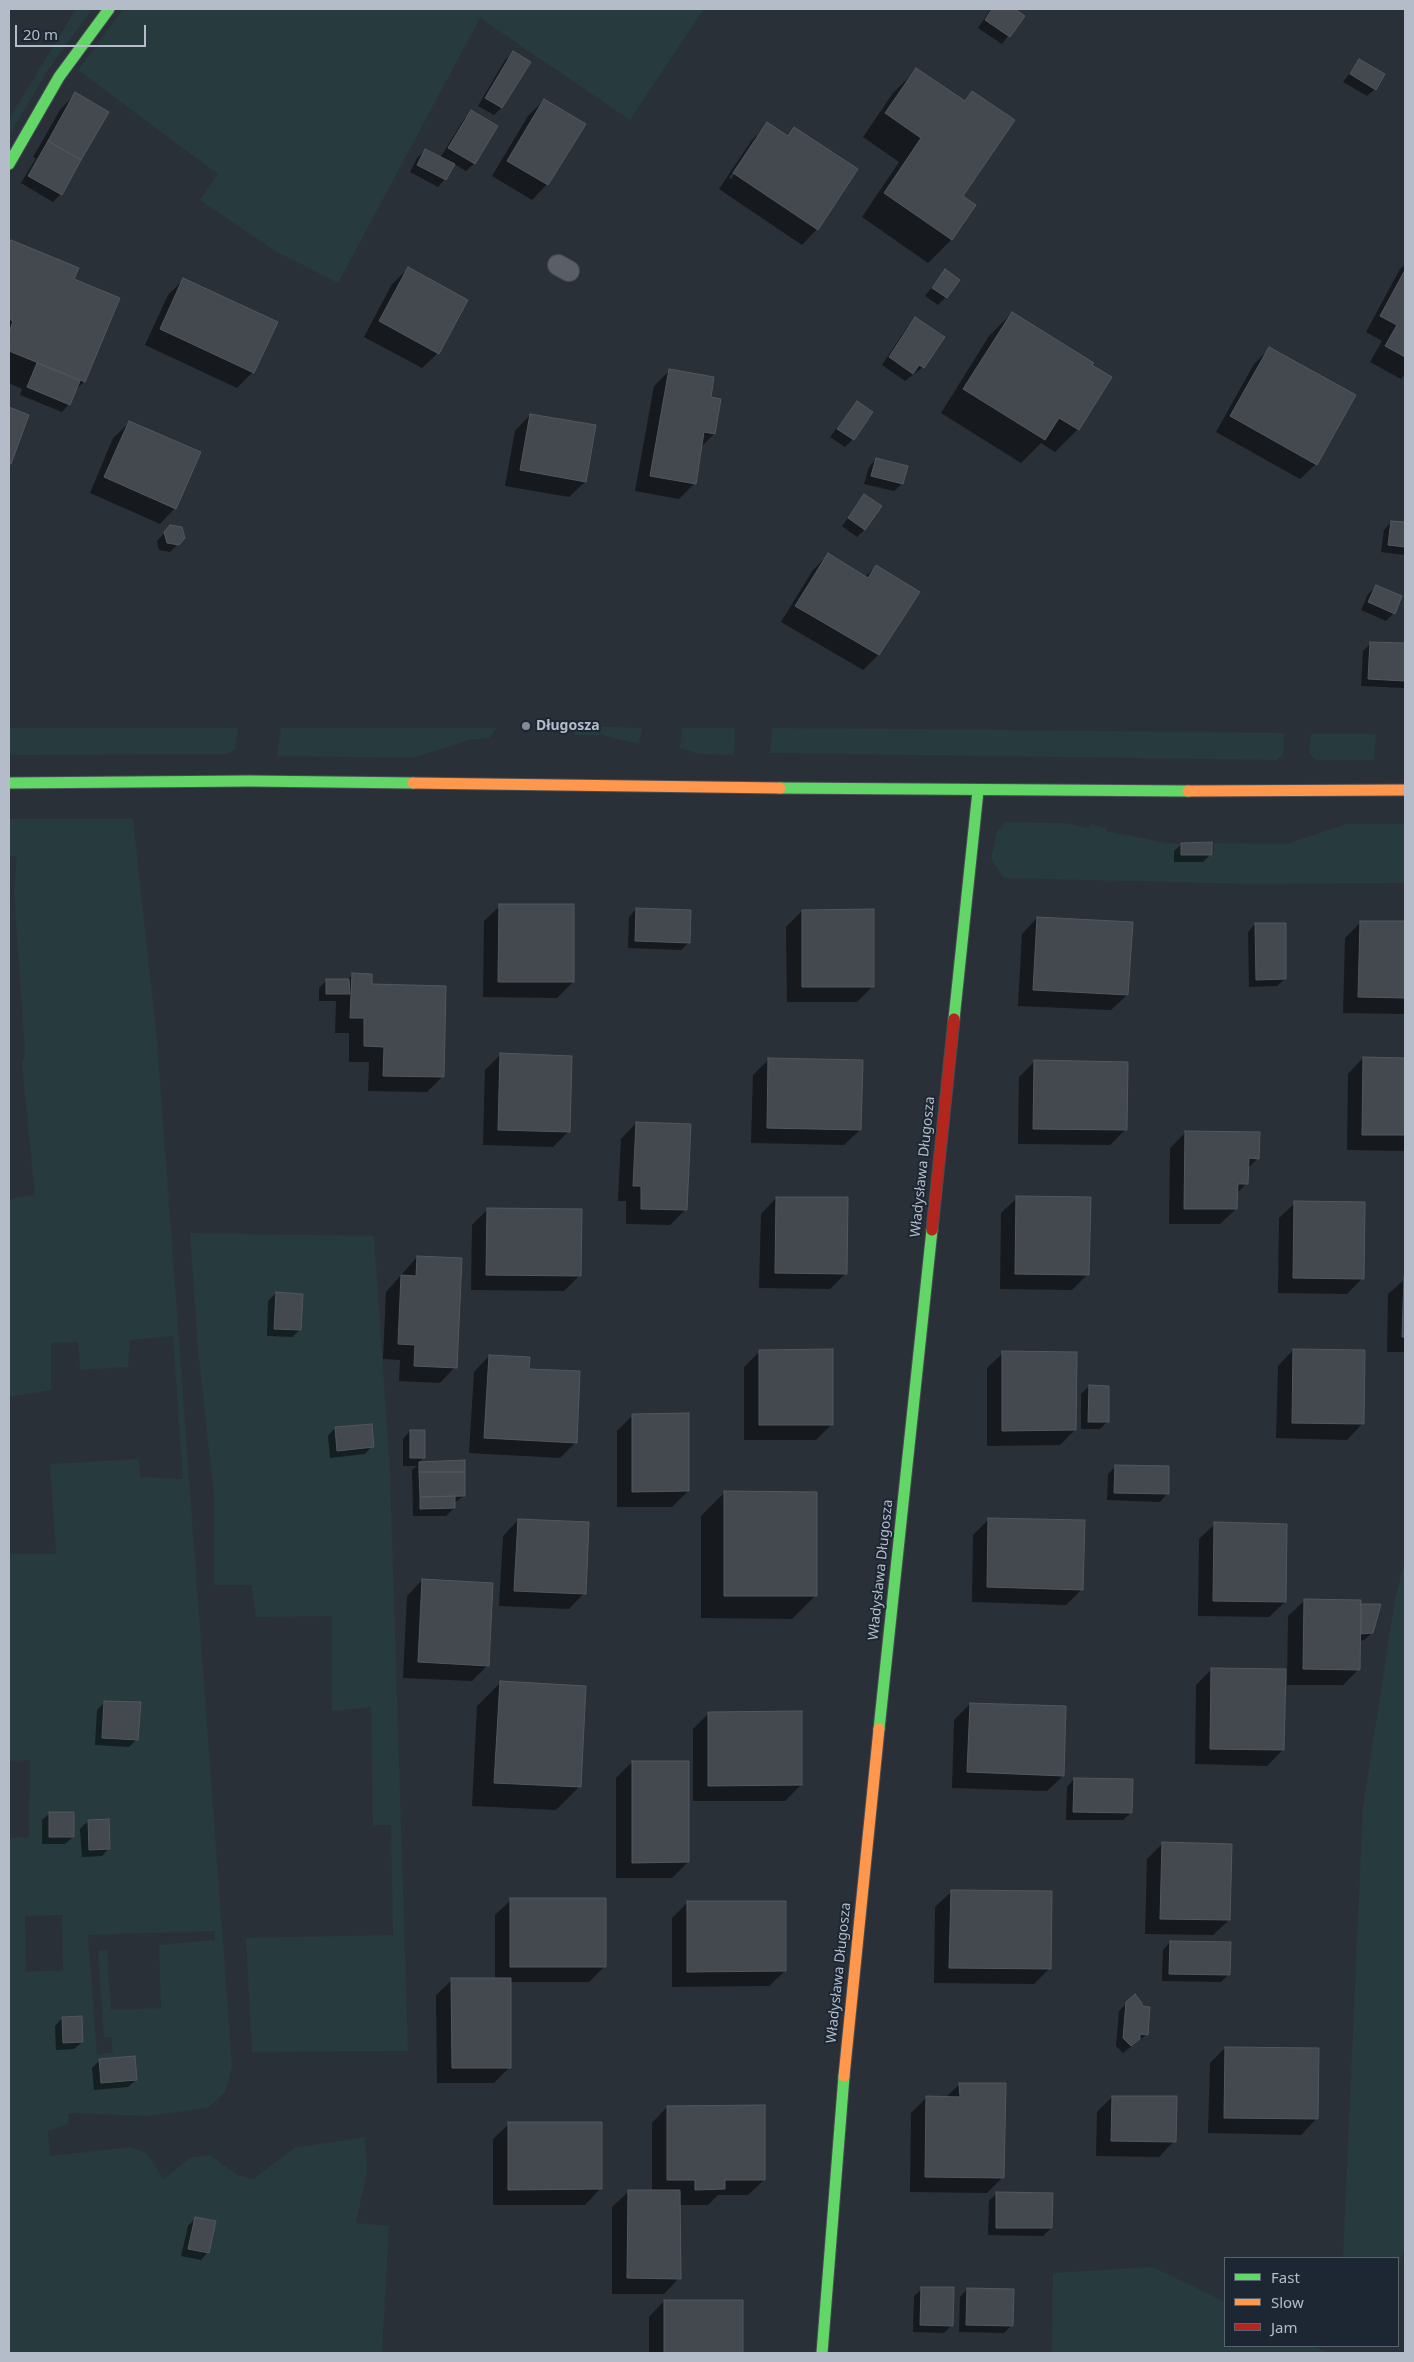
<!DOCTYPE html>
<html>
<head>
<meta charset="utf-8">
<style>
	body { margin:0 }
	#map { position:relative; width:1414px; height:2362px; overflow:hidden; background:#2a3038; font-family:"Noto Sans",sans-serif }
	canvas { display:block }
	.frame { position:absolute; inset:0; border:10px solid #b4bcc9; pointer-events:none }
	.legend { position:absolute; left:1224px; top:2257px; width:175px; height:90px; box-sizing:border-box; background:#1d2633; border:1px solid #59626f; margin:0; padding:6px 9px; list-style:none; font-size:15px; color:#b4bcc9 }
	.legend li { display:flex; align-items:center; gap:10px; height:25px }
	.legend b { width:25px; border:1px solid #59626f }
	.scale { position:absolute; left:15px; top:25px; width:131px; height:22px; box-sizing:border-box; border:2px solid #b4bcc9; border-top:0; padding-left:6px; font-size:15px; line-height:18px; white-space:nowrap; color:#b4bcc9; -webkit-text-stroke:4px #1d2633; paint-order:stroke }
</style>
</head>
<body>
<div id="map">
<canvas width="1414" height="2362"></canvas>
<div class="frame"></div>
<ul class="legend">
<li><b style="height:6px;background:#63d668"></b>Fast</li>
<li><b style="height:6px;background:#ff974d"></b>Slow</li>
<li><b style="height:6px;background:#b3261e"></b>Jam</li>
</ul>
<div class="scale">20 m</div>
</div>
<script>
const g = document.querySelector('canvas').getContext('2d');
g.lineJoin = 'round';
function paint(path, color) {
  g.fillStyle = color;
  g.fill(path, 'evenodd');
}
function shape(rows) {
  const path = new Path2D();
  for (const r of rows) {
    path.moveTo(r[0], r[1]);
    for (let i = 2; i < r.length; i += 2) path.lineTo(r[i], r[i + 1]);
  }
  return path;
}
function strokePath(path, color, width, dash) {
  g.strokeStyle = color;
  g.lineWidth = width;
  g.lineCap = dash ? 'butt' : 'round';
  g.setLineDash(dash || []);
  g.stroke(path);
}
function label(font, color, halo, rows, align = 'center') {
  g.font = font + ' "Noto Sans",sans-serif';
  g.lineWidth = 4;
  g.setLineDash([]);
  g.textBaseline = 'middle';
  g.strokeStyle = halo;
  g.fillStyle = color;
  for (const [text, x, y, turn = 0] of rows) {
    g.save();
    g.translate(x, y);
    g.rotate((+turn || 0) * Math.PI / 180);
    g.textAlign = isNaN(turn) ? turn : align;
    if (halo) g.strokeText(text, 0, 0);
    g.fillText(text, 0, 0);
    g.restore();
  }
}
paint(shape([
	[76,9,92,9,46,73,9,136,9,119],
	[123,9,704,9,630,120,480,18,338,283,275,251,200,200,218,174,78,70],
	[575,726,642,728,639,744,602,735,575,735],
	[9,728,238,728,235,749,228,754,9,755],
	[281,728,497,728,489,738,469,740,413,758,277,756],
	[682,728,735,728,734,755,699,754,680,748],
	[772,728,917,729,1284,733,1283,755,1277,760,770,753],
	[1311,734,1376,734,1374,760,1316,760,1309,753],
	[9,819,133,819,157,1040,232,2067,225,2092,208,2108,147,2116,69,2113,68,2124,48,2131,50,2156,131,2147,146,2153,164,2179,190,2158,210,2155,237,2175,254,2179,294,2148,365,2137,367,2171,356,2223,389,2226,382,2353,9,2353,9,1838,29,1837,30,1760,9,1761,9,1554,56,1554,50,1464,139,1459,140,1477,183,1479,173,1336,130,1340,128,1367,80,1370,78,1342,51,1343,51,1390,9,1397,9,1199,35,1195,22,1065,25,1052,14,891,17,856,9,857],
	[62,1915,63,1970,26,1972,25,1916],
	[215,1931,215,1940,159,1945,161,2008,111,2010,107,1951,98,1950,104,2037,111,2037,113,2052,97,2055,88,1935],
	[1006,822,1064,823,1089,828,1090,824,1106,828,1106,831,1166,843,1180,844,1181,856,1214,856,1214,843,1287,844,1347,824,1405,824,1405,883,1251,884,1004,878,991,859,997,832],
	[190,1233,374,1236,390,1473,408,2051,252,2052,246,1938,393,1935,391,1825,373,1825,371,1707,332,1711,332,1616,256,1617,251,1585,214,1585,214,1496,198,1349],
	[1405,1560,1405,2251,1398,2261,1398,2258,1343,2258,1363,1807,1395,1599],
	[1153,2267,1225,2302,1225,2346,1314,2346,1329,2353,1052,2353,1053,2273]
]), '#273a3e');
paint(shape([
	[991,9,1012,9,1023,16,1002,44,978,28],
	[513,53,529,62,501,108,494,115,478,106,505,60],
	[1360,60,1375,89,1367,96,1343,82],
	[916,70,963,102,973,92,961,196,974,205,951,240,928,263,862,217,899,162,863,137,893,93],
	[75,94,61,194,53,202,21,183,36,158,33,157,60,110],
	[544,100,547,184,532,200,492,176,528,116],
	[472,112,497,127,474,164,466,171,454,164,445,179,438,187,410,172,417,158,425,150,440,158,464,119],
	[768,124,787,137,794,129,817,229,802,245,719,189,752,140],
	[754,140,757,140,731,179,729,178],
	[12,242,72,280,84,382,74,391,69,404,62,412,20,395,22,389,9,383,9,245],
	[1405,264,1405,374,1401,379,1370,362,1382,341,1366,332,1400,269],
	[408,269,438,353,422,368,364,337,392,284],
	[945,271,946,297,938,305,925,296],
	[184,279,253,372,237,388,145,345,168,295],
	[1012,313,1091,365,1078,429,1055,452,1041,443,1021,463,941,413,989,336],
	[916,319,943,338,923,367,905,381,882,365,908,326],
	[1270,348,1316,464,1300,479,1216,432,1254,364],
	[669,371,709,398,714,434,701,447,695,483,679,499,635,491,654,386],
	[857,402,853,439,845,447,830,437],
	[9,408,28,416,9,465],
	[530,415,585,482,569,497,505,486,515,431],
	[129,423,175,508,160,524,90,493,113,438],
	[876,459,906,467,902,484,894,491,864,484,869,467],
	[864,496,865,529,857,537,842,526],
	[1391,522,1405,524,1405,555,1381,552,1384,530],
	[171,526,178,544,170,552,159,550,157,541],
	[829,554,865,577,876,566,918,592,878,655,863,670,781,622,813,570],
	[1376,587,1401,597,1394,613,1386,621,1361,610,1368,594],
	[1371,643,1405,644,1405,688,1361,686,1363,651],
	[1182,844,1211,854,1203,862,1174,862,1174,851],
	[500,906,573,982,557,998,483,997,484,921],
	[636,909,688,943,681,950,628,948,629,917],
	[802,911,873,986,857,1002,787,1002,786,927],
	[1037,918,1127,995,1111,1010,1018,1006,1022,934],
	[1361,922,1405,922,1405,1014,1343,1013,1345,938],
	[1255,924,1285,979,1277,986,1249,987,1248,932],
	[352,975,371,986,443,1076,427,1092,368,1091,369,1062,349,1062,349,1033,335,1033,336,1001,319,1001,319,988,326,981,347,980],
	[501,1054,568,1132,553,1147,483,1145,485,1070],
	[1363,1058,1405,1059,1405,1151,1347,1150,1348,1074],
	[769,1059,860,1130,844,1145,751,1143,753,1075],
	[1034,1062,1126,1129,1110,1145,1018,1144,1019,1077],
	[636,1123,686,1209,670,1225,626,1224,626,1201,618,1201,621,1139],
	[1186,1132,1258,1158,1247,1169,1247,1183,1236,1194,1236,1209,1220,1224,1169,1224,1170,1148],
	[776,1198,846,1273,830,1289,759,1288,761,1214],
	[1017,1198,1088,1274,1072,1290,1000,1289,1001,1213],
	[1295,1203,1363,1278,1347,1294,1278,1293,1279,1218],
	[487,1210,580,1275,564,1291,471,1290,472,1225],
	[417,1257,455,1367,440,1383,399,1381,400,1360,383,1359,386,1292],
	[1405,1279,1405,1352,1387,1352,1388,1294],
	[276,1293,300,1330,292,1337,267,1336,268,1301],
	[1293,1350,1362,1424,1347,1440,1276,1438,1278,1366],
	[760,1351,832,1424,816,1440,744,1440,744,1367],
	[1003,1353,1075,1430,1060,1445,987,1446,987,1368],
	[489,1356,528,1371,576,1442,560,1458,469,1453,474,1372],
	[1089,1386,1108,1421,1100,1429,1081,1429,1081,1394],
	[633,1415,688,1491,672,1507,617,1507,617,1431],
	[335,1428,372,1446,365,1454,330,1458,328,1436],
	[410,1431,423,1458,418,1463,463,1462,464,1496,454,1503,454,1508,446,1516,413,1516,412,1470,417,1466,403,1466,403,1439],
	[1116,1466,1167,1494,1160,1502,1107,1500,1108,1474],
	[724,1493,815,1596,792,1619,701,1618,701,1516],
	[989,1519,1082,1589,1066,1605,972,1602,973,1535],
	[518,1520,584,1593,569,1609,499,1606,503,1536],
	[1215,1524,1285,1602,1269,1617,1198,1616,1199,1539],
	[422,1580,487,1666,472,1681,403,1678,407,1596],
	[1304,1601,1360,1607,1362,1605,1372,1633,1364,1640,1359,1641,1359,1669,1343,1685,1287,1685,1288,1616],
	[1212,1669,1283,1750,1267,1766,1195,1764,1196,1685],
	[500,1683,579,1787,556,1810,472,1806,477,1706],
	[105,1702,137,1739,129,1747,95,1745,97,1710],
	[970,1704,1063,1776,1047,1791,952,1788,954,1720],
	[709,1713,801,1785,785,1801,693,1801,693,1729],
	[632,1762,688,1862,672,1878,616,1878,616,1778],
	[1074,1779,1131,1813,1123,1820,1066,1820,1067,1787],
	[50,1813,73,1837,65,1844,42,1844,42,1820],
	[88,1821,109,1848,102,1856,82,1857,80,1829],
	[1162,1844,1229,1920,1213,1935,1145,1934,1147,1859],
	[951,1892,1050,1968,1034,1984,934,1983,935,1907],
	[511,1900,605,1966,589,1982,509,1982,510,2067,494,2083,437,2083,436,1995,452,1980,495,1980,495,1915],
	[688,1902,785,1971,769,1986,672,1987,672,1918],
	[1170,1942,1229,1974,1221,1982,1162,1981,1163,1950],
	[1127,2003,1147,2034,1123,2053,1116,2046,1119,2011],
	[62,2018,82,2042,74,2049,56,2050,55,2026],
	[1225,2048,1316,2119,1301,2135,1208,2133,1210,2063],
	[100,2060,136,2080,128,2087,94,2090,92,2068],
	[960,2084,1003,2177,987,2193,910,2192,911,2113,927,2097,946,2097],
	[1112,2097,1174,2141,1159,2157,1096,2156,1097,2112],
	[667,2107,764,2180,748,2195,718,2195,708,2205,679,2205,679,2278,664,2294,612,2294,612,2207,628,2192,652,2192,652,2123],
	[509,2124,600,2189,585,2205,493,2205,493,2139],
	[997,2193,1051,2228,1043,2236,988,2235,989,2201],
	[196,2218,208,2252,201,2260,181,2256,188,2226],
	[922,2289,952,2325,944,2333,913,2332,914,2296],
	[967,2289,1012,2325,1004,2333,959,2332,960,2297],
	[664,2301,742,2302,742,2353,649,2353,649,2317]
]), '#0007');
const building = shape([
	[992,9,1015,9,1025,16,1010,37,985,20,992,9],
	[513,51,531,62,502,108,485,98,513,51],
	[1359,59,1385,74,1376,90,1350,74,1359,59],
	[916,68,965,101,972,91,1015,120,963,196,976,205,952,240,884,193,921,138,885,113,916,68],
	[75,92,109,112,81,160,48,141,75,92],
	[544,99,586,124,548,185,507,161,544,99],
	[471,110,498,126,475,164,448,148,471,110],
	[767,122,788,136,794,127,858,169,818,230,733,173,767,122],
	[48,141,81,160,62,195,28,176,48,141],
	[425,149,455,164,446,180,417,165,425,149],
	[11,240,79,268,74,279,120,298,85,382,9,351,9,333,13,321,9,319,9,247,11,240],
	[408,267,468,300,439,354,379,321,408,267],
	[945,269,960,280,947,298,932,288,945,269],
	[1405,270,1405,357,1385,346,1397,325,1380,316,1405,270],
	[183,278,278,322,254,373,160,329,183,278],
	[1012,312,1094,363,1092,365,1112,377,1079,430,1059,418,1045,440,963,389,1012,312],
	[915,317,945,337,924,368,919,365,913,374,889,357,915,317],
	[1269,347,1356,395,1317,465,1230,416,1269,347],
	[37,363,80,381,70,405,27,387,37,363],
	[669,369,714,377,711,397,721,399,715,434,704,432,696,484,650,476,669,369],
	[857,401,873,412,854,440,837,429,857,401],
	[9,407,29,415,11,464,9,464,9,407],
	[530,414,596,425,586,482,520,470,530,414],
	[129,421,201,452,176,509,104,477,129,421],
	[876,458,908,466,903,484,871,476,876,458],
	[864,494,882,506,865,530,848,518,864,494],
	[1391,521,1405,522,1405,547,1388,545,1391,521],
	[170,525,182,527,185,538,179,545,167,543,164,532,170,525],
	[828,553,868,578,876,565,920,592,879,655,795,606,828,553],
	[1376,585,1402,596,1395,614,1368,602,1376,585],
	[1370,642,1405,643,1405,681,1368,679,1370,642],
	[1212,842,1212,855,1181,855,1181,843,1212,842],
	[499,904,574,904,574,982,498,982,499,904],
	[636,908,691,910,690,943,635,941,636,908],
	[874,909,874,987,802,987,802,910,874,909],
	[1037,917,1133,922,1128,995,1033,990,1037,917],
	[1360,921,1405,921,1405,998,1358,997,1360,921],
	[1255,923,1286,923,1286,979,1256,980,1255,923],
	[352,973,372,974,372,984,446,986,444,1077,383,1076,384,1047,364,1046,364,1018,350,1018,352,973],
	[326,979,349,979,350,994,326,994,326,979],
	[500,1053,572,1056,570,1132,498,1130,500,1053],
	[1363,1057,1405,1058,1405,1135,1362,1135,1363,1057],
	[768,1058,863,1060,861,1130,767,1128,768,1058],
	[1034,1060,1128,1062,1127,1130,1033,1129,1034,1060],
	[636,1122,691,1124,687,1210,641,1209,641,1186,633,1186,636,1122],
	[1185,1131,1260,1132,1259,1159,1249,1158,1248,1184,1238,1184,1237,1209,1184,1209,1185,1131],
	[1016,1196,1091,1197,1089,1275,1015,1274,1016,1196],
	[776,1197,848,1197,847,1274,775,1273,776,1197],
	[1294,1201,1365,1202,1364,1279,1293,1278,1294,1201],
	[487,1208,582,1209,581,1276,486,1275,487,1208],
	[417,1256,462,1258,457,1368,414,1366,415,1345,398,1344,401,1275,416,1276,417,1256],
	[1404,1277,1405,1277,1405,1337,1402,1337,1404,1277],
	[276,1292,303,1294,301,1330,274,1329,276,1292],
	[833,1349,833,1425,759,1425,759,1350,833,1349],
	[1293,1349,1365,1350,1364,1424,1292,1423,1293,1349],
	[1002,1351,1077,1352,1076,1430,1002,1431,1002,1351],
	[489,1355,530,1357,529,1369,580,1371,577,1443,484,1438,489,1355],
	[1089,1385,1109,1386,1109,1422,1088,1422,1089,1385],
	[689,1413,689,1491,632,1492,632,1414,689,1413],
	[372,1424,374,1447,337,1451,335,1427,372,1424],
	[410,1430,425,1430,425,1458,410,1458,410,1430],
	[465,1460,465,1472,419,1472,419,1462,465,1460],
	[1115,1465,1169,1466,1169,1494,1114,1493,1115,1465],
	[419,1472,465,1472,465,1496,420,1497,419,1472],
	[724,1491,817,1492,817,1596,724,1596,724,1491],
	[455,1496,455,1508,420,1509,420,1497,455,1496],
	[988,1518,1085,1520,1083,1590,987,1587,988,1518],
	[518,1519,589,1522,586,1594,514,1591,518,1519],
	[1214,1522,1287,1524,1286,1602,1213,1601,1214,1522],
	[422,1579,493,1583,489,1666,418,1662,422,1579],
	[1304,1599,1361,1600,1360,1670,1303,1669,1304,1599],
	[1361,1604,1381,1604,1373,1633,1361,1634,1361,1604],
	[1211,1668,1286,1669,1284,1750,1210,1749,1211,1668],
	[500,1681,586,1686,581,1787,494,1783,500,1681],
	[104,1701,141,1702,138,1740,102,1738,104,1701],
	[970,1703,1066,1706,1064,1776,967,1772,970,1703],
	[802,1711,802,1785,708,1786,708,1712,802,1711],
	[632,1761,689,1761,689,1862,632,1863,632,1761],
	[1074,1778,1133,1779,1132,1813,1073,1812,1074,1778],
	[49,1812,74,1812,74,1837,49,1837,49,1812],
	[109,1819,110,1849,89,1850,88,1820,109,1819],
	[1162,1842,1232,1844,1230,1920,1160,1919,1162,1842],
	[951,1890,1052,1891,1051,1969,949,1968,951,1890],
	[510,1898,606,1898,606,1967,510,1967,510,1898],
	[687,1901,786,1901,786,1971,687,1972,687,1901],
	[1170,1941,1231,1942,1230,1975,1169,1974,1170,1941],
	[451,1978,511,1978,511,2068,452,2068,451,1978],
	[1135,1994,1142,2003,1142,2006,1150,2007,1148,2035,1140,2034,1140,2039,1131,2046,1123,2038,1126,2002,1135,1994],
	[82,2016,83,2042,63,2043,62,2017,82,2016],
	[1225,2047,1319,2048,1318,2119,1224,2118,1225,2047],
	[135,2056,137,2080,101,2083,99,2059,135,2056],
	[959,2083,1006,2083,1004,2178,925,2177,926,2096,960,2097,959,2083],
	[1112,2096,1177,2096,1176,2142,1111,2141,1112,2096],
	[765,2105,765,2180,725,2180,725,2189,695,2190,695,2180,667,2180,667,2106,765,2105],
	[508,2122,602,2122,602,2189,508,2190,508,2122],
	[628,2190,680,2190,681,2279,627,2278,628,2190],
	[996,2192,1053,2193,1052,2228,996,2228,996,2192],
	[195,2217,216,2221,209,2253,188,2249,195,2217],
	[921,2287,954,2287,953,2326,920,2325,921,2287],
	[967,2288,1014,2289,1013,2326,966,2325,967,2288],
	[664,2300,743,2300,743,2353,664,2353,664,2300]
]);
paint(building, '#444950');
strokePath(building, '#52575f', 1);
const lane = shape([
	[558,265,569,271]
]);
const fast = shape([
	[9,164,59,77,109,9],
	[9,783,250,781,413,783],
	[780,788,1188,791],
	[954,1019,978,791],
	[879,1729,932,1230],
	[822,2353,844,2076]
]);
const slow = shape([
	[413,783,780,788],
	[1188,791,1405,790],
	[844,2076,879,1729]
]);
const jam = shape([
	[932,1230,954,1019]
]);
strokePath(lane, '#484c53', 22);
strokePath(fast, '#484c53', 13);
strokePath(slow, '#484c53', 13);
strokePath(jam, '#484c53', 13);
strokePath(lane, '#5a5e66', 20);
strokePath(fast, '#63d668', 11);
strokePath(slow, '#ff974d', 11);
strokePath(jam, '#b3261e', 11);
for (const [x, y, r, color] of [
	[526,726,5,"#848b96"]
]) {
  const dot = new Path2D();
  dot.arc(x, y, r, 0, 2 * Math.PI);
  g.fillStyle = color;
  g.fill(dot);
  strokePath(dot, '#1d2633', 2);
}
label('bold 14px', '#b4bcc9', '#1d2633', [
	["Długosza",536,726]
], 'left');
label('14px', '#b4bcc9', '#1d2633', [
	["Władysława Długosza",923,1167,-84],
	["Władysława Długosza",881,1570,-84],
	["Władysława Długosza",839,1973,-84]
]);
</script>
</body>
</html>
